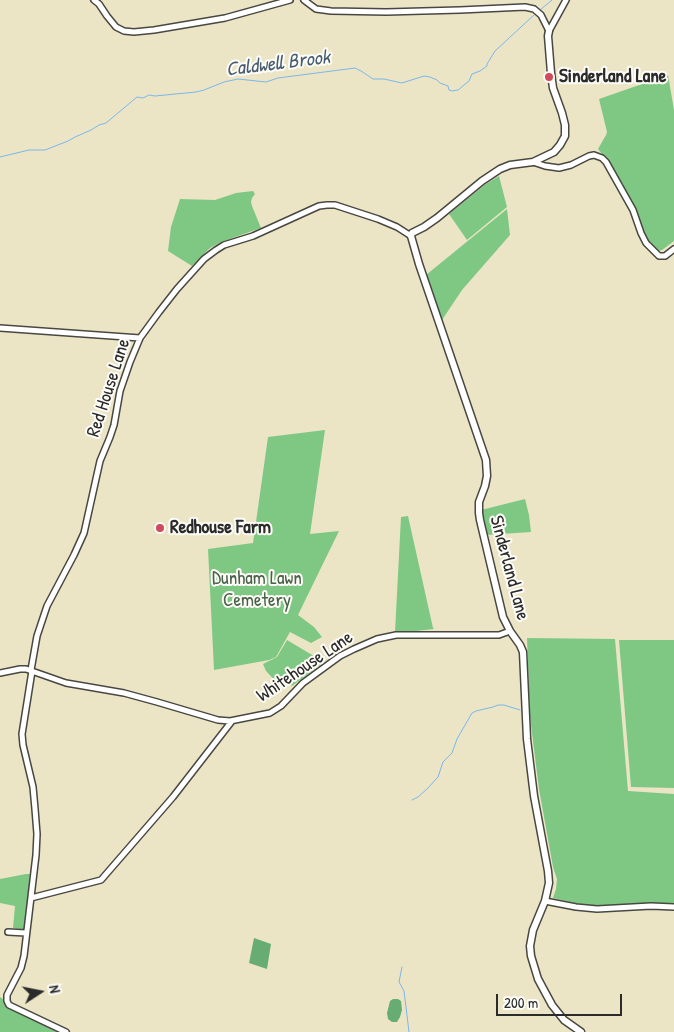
<!DOCTYPE html>
<html>
<head>
<meta charset="utf-8">
<style>
	body { margin:0 }
	#map { position:relative; width:674px; height:1032px; overflow:hidden; background:#ebe5c6; font-family:"Patrick Hand",sans-serif }
	canvas { display:block }
	.north { position:absolute; left:15px; top:967px; width:50px; height:50px; -webkit-text-stroke:4px #fdfcf7; paint-order:stroke; rotate:79deg; font-size:14px; font-weight:700; line-height:20px; text-align:center; color:#2b2b2b }
	.north::after { content:''; display:block; margin:auto; width:18px; height:22px; background:#2b2b2b; clip-path:polygon(50% 0,100% 100%,50% 72%,0 100%) }
	.scale { position:absolute; left:496px; top:994px; width:126px; height:22px; box-sizing:border-box; border:2px solid #2b2b2b; border-top:0; padding-left:6px; font-size:15px; line-height:18px; white-space:nowrap; color:#2b2b2b; -webkit-text-stroke:4px #fdfcf7; paint-order:stroke }
</style>
</head>
<body>
<div id="map">
<canvas width="674" height="1032"></canvas>
<div class="north">N</div>
<div class="scale">200 m</div>
</div>
<script>
const g = document.querySelector('canvas').getContext('2d');
g.lineJoin = 'round';
function paint(path, color) {
  g.fillStyle = color;
  g.fill(path, 'evenodd');
}
function shape(rows) {
  const path = new Path2D();
  for (const r of rows) {
    path.moveTo(r[0], r[1]);
    for (let i = 2; i < r.length; i += 2) path.lineTo(r[i], r[i + 1]);
  }
  return path;
}
function strokePath(path, color, width, dash) {
  g.strokeStyle = color;
  g.lineWidth = width;
  g.lineCap = dash ? 'butt' : 'round';
  g.setLineDash(dash || []);
  g.stroke(path);
}
function label(font, color, halo, rows, align = 'center') {
  g.font = font + ' "Patrick Hand",sans-serif';
  g.lineWidth = 4;
  g.setLineDash([]);
  g.textBaseline = 'middle';
  g.strokeStyle = halo;
  g.fillStyle = color;
  for (const [text, x, y, turn = 0] of rows) {
    g.save();
    g.translate(x, y);
    g.rotate((+turn || 0) * Math.PI / 180);
    g.textAlign = isNaN(turn) ? turn : align;
    if (halo) g.strokeText(text, 0, 0);
    g.fillText(text, 0, 0);
    g.restore();
  }
}
paint(shape([
	[668,75,674,110,674,241,662,250,658,251,647,239,633,206,608,162,598,149,606,135,607,132,599,99],
	[499,176,507,207,467,240,449,214,486,184],
	[253,191,255,194,252,198,251,202,252,206,261,228,221,242,210,248,192,266,168,251,171,227,180,199,215,200,236,193],
	[507,209,510,235,462,290,442,320,426,275],
	[325,430,310,534,339,531,298,615,314,627,322,637,311,643,290,632,276,657,269,660,214,670,208,549,253,543,268,437],
	[525,499,529,515,531,532,486,535,481,510],
	[408,516,433,628,434,629,416,631,395,632,401,517],
	[527,638,615,639,628,791,674,794,674,904,658,903,587,906,553,898,556,889,557,879,553,867,539,789,530,717],
	[287,640,324,662,292,686,285,681,280,686,266,671,263,664,277,657],
	[619,640,674,640,674,788,631,787],
	[26,874,30,874,25,930,13,928,15,906,0,903,0,879],
	[0,997,3,999,4,1004,9,1008,57,1032,0,1032]
]), '#7fc884');
paint(shape([
	[254,938,271,944,267,969,249,963],
	[393,999,398,999,401,1001,402,1010,400,1017,397,1022,392,1022,388,1019,387,1013,390,1001]
]), '#67ac72');
strokePath(shape([
	[540,10,552,0],
	[0,157,29,150,45,150,68,141,75,137,91,130,99,125,106,123,137,97,143,98,149,95,155,96,196,92,204,90,224,82,238,79,266,82,278,78,355,68,361,71,373,79,384,79,402,83,424,76,430,77,437,80,440,83,448,86,449,90,452,91,458,90,469,81,472,74,480,71,487,66,487,64,495,51,534,15],
	[412,800,418,797,427,789,438,777,443,762,452,753,457,739,472,713,476,711,493,707,498,705,504,705,520,710],
	[402,967,399,982,404,991,409,1032]
]), '#7ab6ec', 1);
const minor = shape([
	[94,0,99,4,107,16,116,27,124,31,134,32,154,30,225,18,290,0],
	[304,0,316,9,331,11,386,12,460,10,525,7,534,9,541,15,549,31,566,0],
	[533,162,545,166,559,168,571,165,589,156,594,155,602,158,606,162,633,210,641,233,646,243,659,256,665,256,674,249],
	[0,328,140,338],
	[31,670,37,636,47,606,74,555,84,533,100,461,110,437,114,425,120,391,130,362,140,338,159,312,177,289,204,259,216,250,224,245,253,236,319,206,327,205,335,205,378,219,397,227,411,236],
	[32,671,22,734,23,745,33,787,35,809,37,834,36,855,24,956,21,968,7,995,7,1001,9,1005,66,1032],
	[0,673,20,669,26,669,66,683,124,693,157,702,218,720,230,721,270,713,281,706,303,683,340,656,354,649,377,639,396,635,499,635,510,631],
	[31,898,101,880,173,797,232,721],
	[545,901,576,907,597,909,651,906,674,907],
	[8,932,26,933]
]);
const tertiary = shape([
	[549,31,548,36,551,73,553,88,562,113,565,125,565,136,560,145,554,152,533,162,510,165,500,169,482,181,437,218,424,227,412,233,411,236,419,264,486,460,487,476,485,486,479,502,479,513,480,520,503,617,510,631,520,645,523,652,527,739,534,796,548,871,549,883,545,901,533,930,530,946,531,956,538,979,552,1005,564,1020,581,1032]
]);
strokePath(minor, '#484742', 8);
strokePath(tertiary, '#484742', 9);
strokePath(minor, '#fff', 5);
strokePath(tertiary, '#fff', 6);
for (const [x, y, r, color] of [
	[549,77,5,"#d1495b"],
	[160,528,5,"#d1495b"]
]) {
  const dot = new Path2D();
  dot.arc(x, y, r, 0, 2 * Math.PI);
  g.fillStyle = color;
  g.fill(dot);
  strokePath(dot, '#fdfcf7', 2);
}
label('bold 19px', '#2b2b2b', '#fdfcf7', [
	["Sinderland Lane",559,77],
	["Redhouse Farm",170,528]
], 'left');
label('19px', '#2b2b2b', '#fdfcf7', [
	["Red House Lane",109,388,-72],
	["Sinderland Lane",509,568,75],
	["Whitehouse Lane",305,667,-34]
]);
label('19px', '#48624a', '#fdfcf7', [
	["Dunham Lawn",257,579],
	["Cemetery",257,601]
]);
label('italic 20px', '#475c6f', '#fdfcf7', [
	["Caldwell Brook",278,64,-7]
]);
</script>
</body>
</html>
